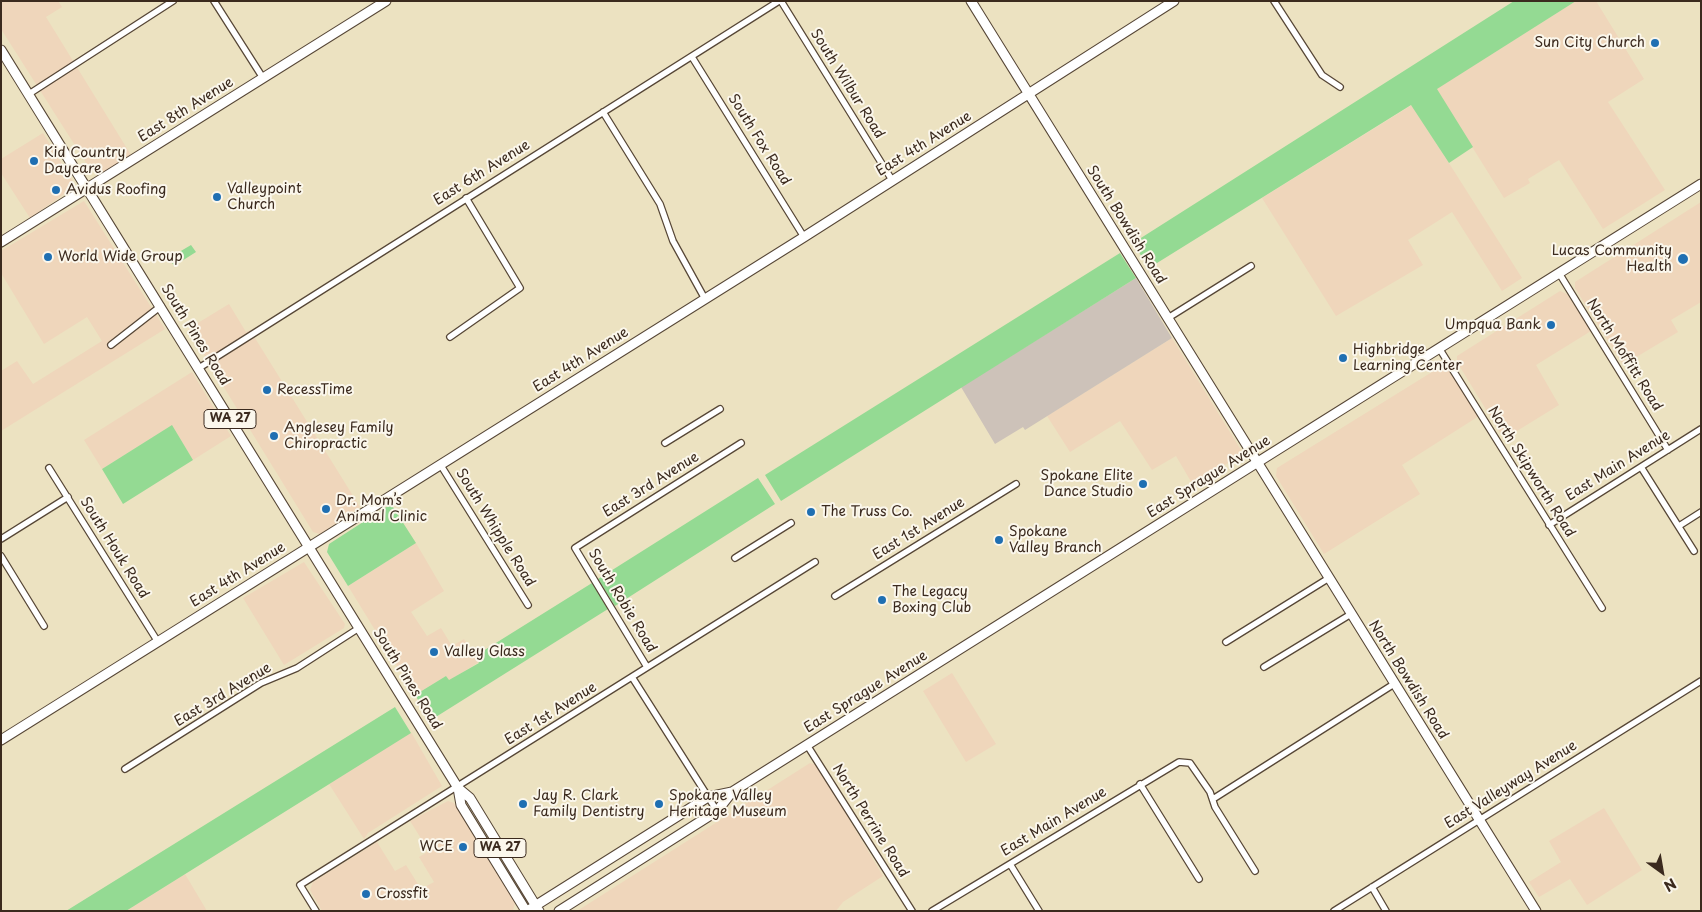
<!DOCTYPE html>
<html>
<head>
<meta charset="utf-8">
<style>
	body { margin:0 }
	#map { position:relative; width:1702px; height:912px; overflow:hidden; background:#ece2c1; font-family:"Playpen Sans",sans-serif }
	canvas { display:block }
	.frame { position:absolute; inset:0; border:2px solid #3b2a1e; pointer-events:none }
	.north { position:absolute; left:1637px; top:847px; width:50px; height:50px; -webkit-text-stroke:4px #fbf7ec; paint-order:stroke; rotate:148deg; font-size:14px; font-weight:700; line-height:20px; text-align:center; color:#3b2a1e }
	.north::after { content:''; display:block; margin:auto; width:18px; height:22px; background:#3b2a1e; clip-path:polygon(50% 0,100% 100%,50% 72%,0 100%) }
</style>
</head>
<body>
<div id="map">
<canvas width="1702" height="912"></canvas>
<div class="frame"></div>
<div class="north">N</div>
</div>
<script>
const g = document.querySelector('canvas').getContext('2d');
g.lineJoin = 'round';
function paint(path, color) {
  g.fillStyle = color;
  g.fill(path, 'evenodd');
}
function shape(rows) {
  const path = new Path2D();
  for (const r of rows) {
    path.moveTo(r[0], r[1]);
    for (let i = 2; i < r.length; i += 2) path.lineTo(r[i], r[i + 1]);
  }
  return path;
}
function strokePath(path, color, width, dash) {
  g.strokeStyle = color;
  g.lineWidth = width;
  g.lineCap = dash ? 'butt' : 'round';
  g.setLineDash(dash || []);
  g.stroke(path);
}
function label(font, color, halo, rows, align = 'center') {
  g.font = font + ' "Playpen Sans",sans-serif';
  g.lineWidth = 4;
  g.setLineDash([]);
  g.textBaseline = 'middle';
  g.strokeStyle = halo;
  g.fillStyle = color;
  for (const [text, x, y, turn = 0] of rows) {
    g.save();
    g.translate(x, y);
    g.rotate((+turn || 0) * Math.PI / 180);
    g.textAlign = isNaN(turn) ? turn : align;
    if (halo) g.strokeText(text, 0, 0);
    g.fillText(text, 0, 0);
    g.restore();
  }
}
paint(shape([
	[1,1,58,1,62,7,46,17,131,155,103,172,94,172,90,169,1,29],
	[1576,1,1596,1,1644,79,1608,102,1665,190,1603,229,1559,160,1528,179,1530,183,1504,198,1436,89],
	[1412,105,1522,278,1502,291,1452,212,1408,240,1423,265,1336,316,1262,198],
	[43,133,74,183,70,190,30,218,1,173,1,159],
	[84,201,165,329,1,431,1,371,17,361,33,384,102,341,87,317,44,344,1,273,1,251],
	[1701,202,1701,302,1671,320,1678,332,1623,365,1575,288,1575,282],
	[1560,291,1567,294,1591,331,1536,365,1559,405,1504,439,1457,362,1457,356],
	[229,304,246,332,250,330,360,507,320,534,313,532,188,329],
	[1172,338,1241,450,1239,456,1193,485,1176,456,1152,470,1120,421,1070,452,1047,416],
	[1445,364,1479,416,1402,465,1420,494,1324,554,1276,476,1277,468],
	[192,372,231,436,193,460,171,426,102,469,84,440],
	[416,543,444,591,411,612,427,636,441,628,452,646,464,639,479,662,449,681,446,676,415,695,348,586],
	[304,562,345,624,344,628,284,665,243,598],
	[952,673,996,744,966,762,923,691],
	[411,732,442,786,368,833,364,839,329,784],
	[810,763,817,765,883,876,843,902,836,911,577,911],
	[448,801,454,803,515,903,513,910,322,911,310,890,313,882,377,842,395,871,406,865,421,889,434,882,419,857,429,851,410,821],
	[1604,808,1642,870,1587,905,1570,879,1539,897,1529,882,1561,862,1549,841],
	[185,874,207,911,126,911]
]), '#efd6bb');
paint(shape([
	[1136,278,1172,338,1025,430,1023,427,995,444,961,387]
]), '#cdc2b9');
paint(shape([
	[1514,1,1576,1,1437,89,1473,147,1449,163,1411,105,1149,268,1133,243],
	[191,245,196,252,174,266,169,258],
	[1120,253,1136,278,781,501,765,475],
	[172,425,193,460,123,504,102,469],
	[758,478,775,504,615,606,598,579],
	[391,504,416,543,348,586,327,552,329,544],
	[592,583,608,609,431,720,415,695,446,676,449,680,479,663,475,656],
	[395,707,411,733,126,911,66,911]
]), '#94da93');
const street = shape([
	[214,1,263,78],
	[781,1,892,180],
	[1274,1,1322,75,1340,87],
	[692,57,804,237],
	[29,94,173,1],
	[603,112,660,204,673,241,705,299],
	[1559,273,1668,450],
	[1168,318,1251,266],
	[450,337,520,288,466,198],
	[111,345,161,306],
	[1439,348,1602,608],
	[199,368,779,1],
	[665,443,720,409],
	[440,464,528,605],
	[1641,467,1694,551],
	[49,468,158,642],
	[1549,525,1701,429],
	[1679,526,1701,512],
	[1,539,68,497],
	[1,556,44,626],
	[735,558,791,523],
	[835,596,1016,484],
	[1226,642,1329,578],
	[647,667,575,548,741,443],
	[1264,667,1351,614],
	[632,677,717,811],
	[807,745,912,911],
	[125,769,261,683,297,668,359,628],
	[1140,784,1199,879],
	[1213,799,1394,684],
	[1010,864,1039,911],
	[1372,887,1386,911],
	[316,911,300,885,815,562],
	[932,911,1179,762,1190,763,1210,792,1215,807,1255,871],
	[1334,911,1701,681]
]);
const secondary = shape([
	[971,1,1536,911],
	[1,242,386,1],
	[1,740,804,237,1174,1]
]);
const primary = shape([
	[1,50,458,788,470,798,539,911],
	[458,788,461,805,526,911],
	[527,911,708,797,732,792,1701,184],
	[559,911,717,811,732,792]
]);
strokePath(street, '#564636', 8);
strokePath(secondary, '#564636', 11);
strokePath(primary, '#564636', 11);
strokePath(street, '#fff', 5.5);
strokePath(secondary, '#fff', 9);
strokePath(primary, '#fff', 9);
for (const [x, y, r, color] of [
	[1655,43,5,"#1f6fb2"],
	[34,161,5,"#1f6fb2"],
	[56,190,5,"#1f6fb2"],
	[217,197,5,"#1f6fb2"],
	[48,257,5,"#1f6fb2"],
	[1683,259,6,"#1f6fb2"],
	[1551,325,5,"#1f6fb2"],
	[1343,358,5,"#1f6fb2"],
	[267,390,5,"#1f6fb2"],
	[274,436,5,"#1f6fb2"],
	[1143,484,5,"#1f6fb2"],
	[326,509,5,"#1f6fb2"],
	[811,512,5,"#1f6fb2"],
	[999,540,5,"#1f6fb2"],
	[882,600,5,"#1f6fb2"],
	[434,652,5,"#1f6fb2"],
	[523,804,5,"#1f6fb2"],
	[659,804,5,"#1f6fb2"],
	[463,847,5,"#1f6fb2"],
	[366,894,5,"#1f6fb2"]
]) {
  const dot = new Path2D();
  dot.arc(x, y, r, 0, 2 * Math.PI);
  g.fillStyle = color;
  g.fill(dot);
  strokePath(dot, '#fbf7ec', 2);
}
for (const [x, y, w] of [
	[230,419,52],
	[500,848,52]
]) {
  const box = new Path2D();
  box.roundRect(x - w / 2, y - 9.5, w, 19, 4);
  g.fillStyle = '#fbf7ec';
  g.fill(box);
  strokePath(box, '#3b2a1e', 1);
}
label('bold 12px', '#3b2a1e', null, [
	["WA 27",230,419],
	["WA 27",500,848]
]);
label('14px', '#3b2a1e', '#fbf7ec', [
	["Sun City Church",1645,43,"right"],
	["Kid Country",44,153],
	["Daycare",44,169],
	["Valleypoint",227,189],
	["Church",227,205],
	["Avidus Roofing",66,190],
	["Lucas Community",1672,251,"right"],
	["Health",1672,267,"right"],
	["World Wide Group",58,257],
	["Umpqua Bank",1541,325,"right"],
	["Highbridge",1353,350],
	["Learning Center",1353,366],
	["RecessTime",277,390],
	["Anglesey Family",284,428],
	["Chiropractic",284,444],
	["Spokane Elite",1133,476,"right"],
	["Dance Studio",1133,492,"right"],
	["Dr. Mom’s",336,501],
	["Animal Clinic",336,517],
	["The Truss Co.",821,512],
	["Spokane",1009,532],
	["Valley Branch",1009,548],
	["The Legacy",892,592],
	["Boxing Club",892,608],
	["Valley Glass",444,652],
	["Jay R. Clark",533,796],
	["Family Dentistry",533,812],
	["Spokane Valley",669,796],
	["Heritage Museum",669,812],
	["WCE",453,847,"right"],
	["Crossfit",376,894]
], 'left');
label('14px', '#3b2a1e', '#fbf7ec', [
	["South Wilbur Road",847,84,58],
	["East 8th Avenue",186,110,-32],
	["South Fox Road",759,140,58],
	["East 4th Avenue",924,144,-32],
	["East 6th Avenue",482,173,-32],
	["South Bowdish Road",1126,225,58],
	["South Pines Road",195,335,58],
	["North Moffitt Road",1624,355,58],
	["East 4th Avenue",581,360,-32],
	["East Main Avenue",1618,466,-32],
	["North Skipworth Road",1531,472,58],
	["East Sprague Avenue",1209,477,-32],
	["East 3rd Avenue",651,485,-32],
	["South Whipple Road",495,528,58],
	["East 1st Avenue",919,529,-32],
	["South Houk Road",114,548,58],
	["East 4th Avenue",238,575,-32],
	["South Robie Road",622,601,59],
	["South Pines Road",407,679,58],
	["North Bowdish Road",1408,680,58],
	["East Sprague Avenue",866,692,-32],
	["East 3rd Avenue",223,695,-31],
	["East 1st Avenue",551,714,-32],
	["East Valleyway Avenue",1511,785,-32],
	["North Perrine Road",870,821,58],
	["East Main Avenue",1054,822,-31]
]);
</script>
</body>
</html>
